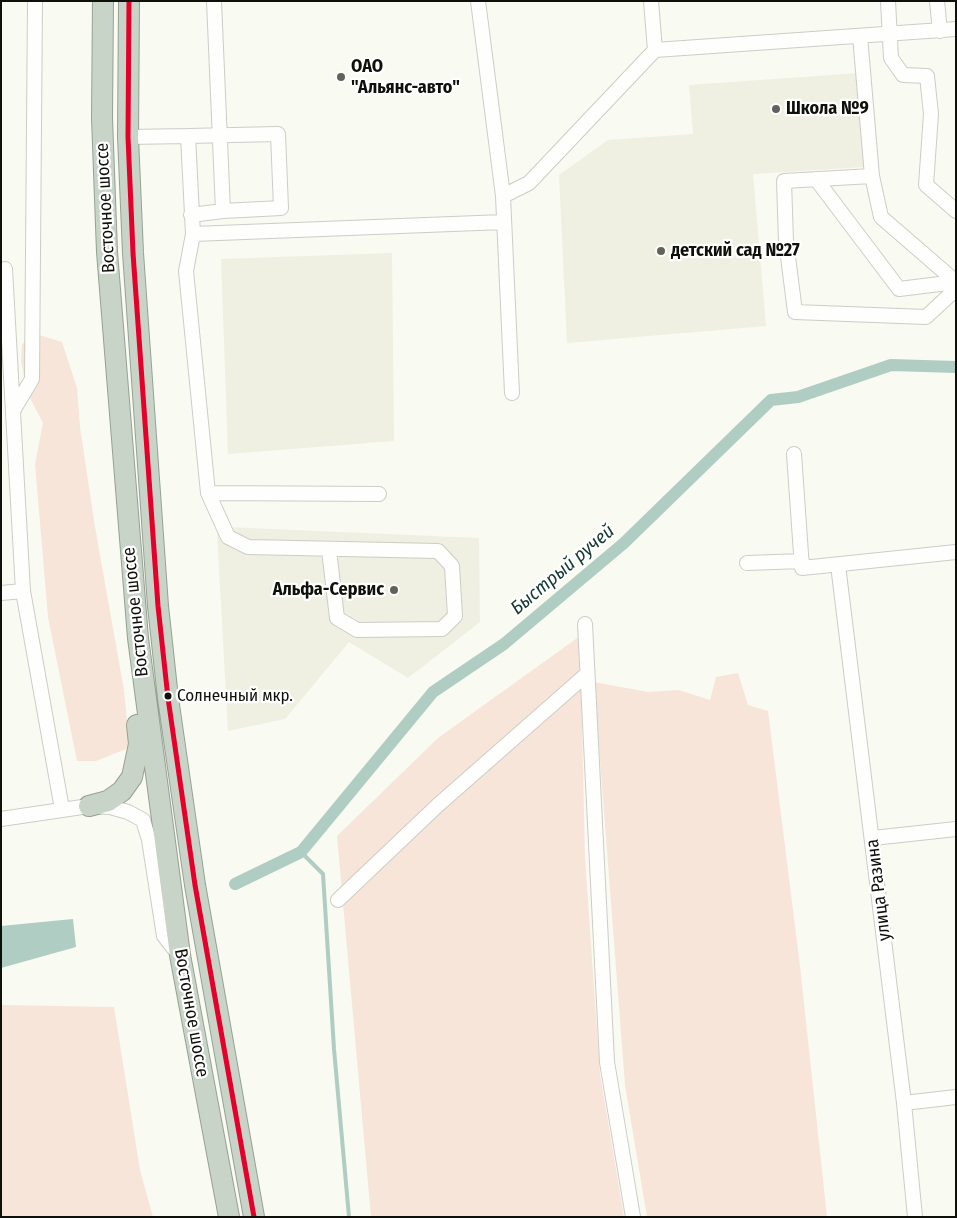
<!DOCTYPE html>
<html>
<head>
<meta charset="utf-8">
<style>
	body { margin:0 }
	#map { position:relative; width:957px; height:1218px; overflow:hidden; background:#f9faf2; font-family:"Fira Sans Condensed",sans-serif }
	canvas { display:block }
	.frame { position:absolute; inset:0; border:2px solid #10100b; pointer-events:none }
</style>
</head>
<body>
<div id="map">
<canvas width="957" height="1218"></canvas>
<div class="frame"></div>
</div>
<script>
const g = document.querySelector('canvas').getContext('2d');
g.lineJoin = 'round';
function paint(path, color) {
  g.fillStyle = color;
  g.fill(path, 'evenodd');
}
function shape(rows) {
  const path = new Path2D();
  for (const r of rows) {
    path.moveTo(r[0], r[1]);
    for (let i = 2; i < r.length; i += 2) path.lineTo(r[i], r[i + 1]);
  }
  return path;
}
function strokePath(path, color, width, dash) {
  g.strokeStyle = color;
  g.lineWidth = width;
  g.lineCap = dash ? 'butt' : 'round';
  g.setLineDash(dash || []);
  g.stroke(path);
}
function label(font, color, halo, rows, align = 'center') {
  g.font = font + ' "Fira Sans Condensed",sans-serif';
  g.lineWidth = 4.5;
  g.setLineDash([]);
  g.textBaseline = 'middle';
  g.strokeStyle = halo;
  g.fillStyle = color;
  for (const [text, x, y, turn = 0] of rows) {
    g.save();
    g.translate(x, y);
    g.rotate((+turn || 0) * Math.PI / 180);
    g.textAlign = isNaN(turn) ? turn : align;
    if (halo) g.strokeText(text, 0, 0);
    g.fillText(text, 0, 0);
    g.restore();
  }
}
paint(shape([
	[859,73,864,167,753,174,766,326,567,343,559,175,608,140,693,134,689,85],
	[392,253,394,441,228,454,221,259],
	[226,527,479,538,480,622,408,678,349,642,285,719,228,731,217,532]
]), '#eff0e1');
paint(shape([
	[36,334,62,342,77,388,80,427,95,527,124,690,129,741,126,749,96,761,77,761,48,617,35,464,43,423,27,392,21,361,22,344],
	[580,636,585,858,600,1074,624,1217,371,1217,337,836,438,738],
	[738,673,748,705,768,711,800,966,827,1217,647,1217,625,1085,594,682,648,692,679,690,710,700,716,677],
	[1,1005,114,1007,140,1170,153,1217,1,1217]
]), '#f8e5d9');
paint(shape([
	[73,919,76,947,1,968,1,926]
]), '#b0cdc3');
strokePath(shape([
	[301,852,323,874,334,1049,349,1217]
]), '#b0cdc3', 4);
strokePath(shape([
	[235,884,301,852,433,692,504,644,624,543,771,400,798,397,891,365,956,367]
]), '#b0cdc3', 12);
const minor = shape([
	[478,1,503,196,512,393],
	[651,1,655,50,956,29],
	[888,1,891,58,903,75,927,76,931,114,926,185,956,211],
	[937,1,940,31],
	[860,36,872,176,881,217,956,282],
	[188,136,278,134,281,208,223,211],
	[128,137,188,136,193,234,186,271,208,493,228,537,248,547,438,551,452,566,455,616,442,629,357,630,337,618,329,550],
	[872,176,784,181,786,241,795,312,926,317,956,289],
	[816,179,899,289,956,282],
	[503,196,529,183,655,50],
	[191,215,223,211,214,1],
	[193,234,504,222],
	[1,270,5,269,23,591,62,809],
	[13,411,32,379,35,1],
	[794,454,802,568,956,552],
	[208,493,379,494],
	[747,563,802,561],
	[838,565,904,1103,915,1217],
	[1,593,23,591],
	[585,624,607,1062,633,1217],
	[1,819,89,806,110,807,128,812,143,820,149,840,164,936,179,955],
	[873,838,956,829],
	[338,900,438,805,587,674],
	[904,1103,956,1097]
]);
const highway = shape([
	[103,1,102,118,107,252,138,638,180,955,229,1217],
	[129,1,128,137,133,253,158,606,168,698,195,885,254,1217],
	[89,806,108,801,122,791,132,777,139,744,137,725]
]);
strokePath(minor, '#cccdc7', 16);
strokePath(highway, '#97a193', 22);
strokePath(minor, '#fefefd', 14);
strokePath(highway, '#c9d4c8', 20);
strokePath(shape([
	[129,1,128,137,133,253,158,606,168,698,195,885,254,1217]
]), '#e4002b', 5);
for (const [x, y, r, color] of [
	[341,77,5,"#62625c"],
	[776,109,5,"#62625c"],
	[661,251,5,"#62625c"],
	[394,590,5,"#62625c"],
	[168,696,4.5,"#10100b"]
]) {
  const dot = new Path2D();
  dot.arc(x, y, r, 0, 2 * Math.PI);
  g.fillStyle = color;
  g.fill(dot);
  strokePath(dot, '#fff', 2);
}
label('17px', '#10100b', '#fff', [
	["Солнечный мкр.",177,696]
], 'left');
label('bold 18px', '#10100b', '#fff', [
	["ОАО",351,67],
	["\"Альянс-авто\"",351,88],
	["Школа №9",786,109],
	["детский сад №27",671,251],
	["Альфа-Сервис",384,590,"right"]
], 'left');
label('18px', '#10100b', '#fff', [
	["Восточное шоссе",106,208,-93],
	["Восточное шоссе",136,612,-96],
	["улица Разина",879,890,-97],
	["Восточное шоссе",191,1013,80]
]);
label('italic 19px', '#133931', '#fff', [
	["Быстрый ручей",563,570,-40]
]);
</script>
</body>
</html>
